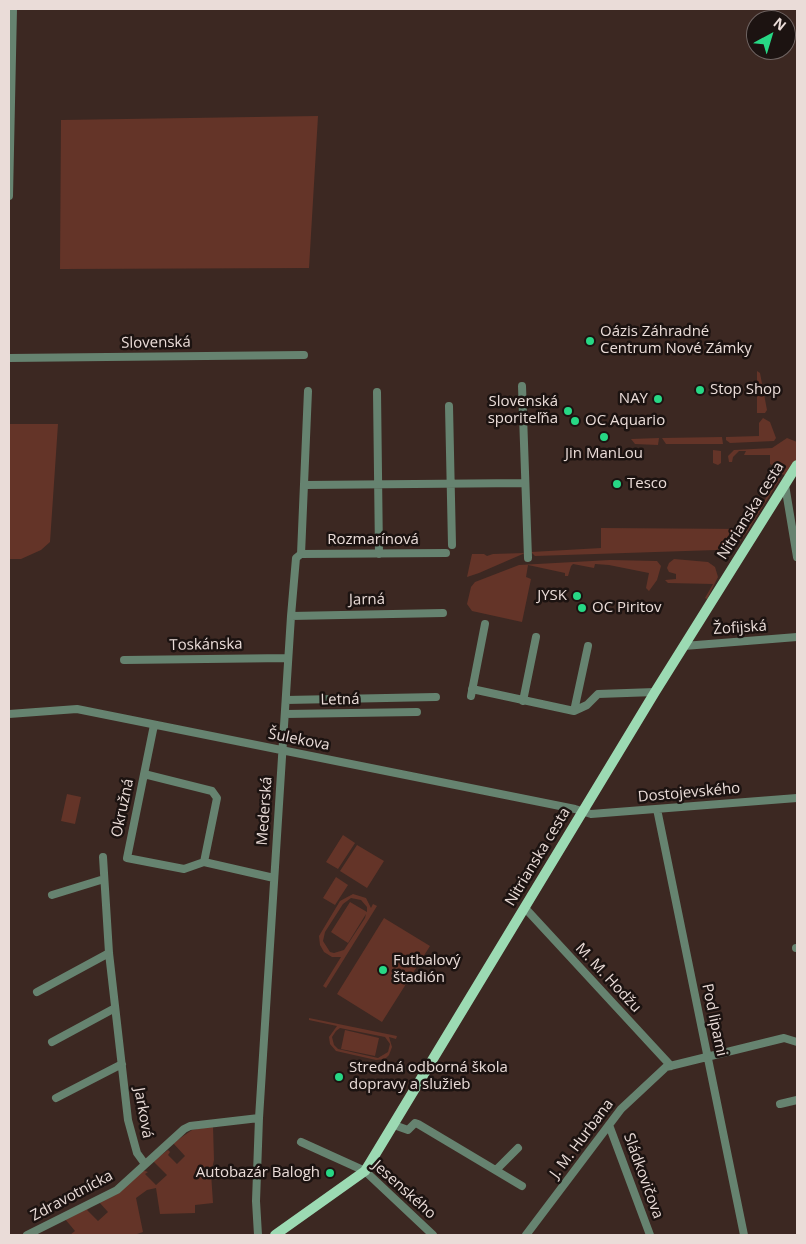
<!DOCTYPE html>
<html>
<head>
<meta charset="utf-8">
<style>
	body { margin:0 }
	#map { position:relative; width:806px; height:1244px; overflow:hidden; background:#3c2822; font-family:"Open Sans",sans-serif }
	canvas { display:block }
	.frame { position:absolute; inset:0; border:10px solid #eadcd8; pointer-events:none }
	.north { position:absolute; left:746px; top:10px; width:50px; height:50px; box-sizing:border-box; background:#1c1311; border:1px solid #6e6361; border-radius:50%; rotate:39deg; font-size:14px; font-weight:700; line-height:20px; text-align:center; color:#eadcd8 }
	.north::after { content:''; display:block; margin:auto; width:18px; height:22px; background:#27d885; clip-path:polygon(50% 0,100% 100%,50% 72%,0 100%) }
</style>
</head>
<body>
<div id="map">
<canvas width="806" height="1244"></canvas>
<div class="frame"></div>
<div class="north">N</div>
</div>
<script>
const g = document.querySelector('canvas').getContext('2d');
g.lineJoin = 'round';
function paint(path, color) {
  g.fillStyle = color;
  g.fill(path, 'evenodd');
}
function shape(rows) {
  const path = new Path2D();
  for (const r of rows) {
    path.moveTo(r[0], r[1]);
    for (let i = 2; i < r.length; i += 2) path.lineTo(r[i], r[i + 1]);
  }
  return path;
}
function strokePath(path, color, width, dash) {
  g.strokeStyle = color;
  g.lineWidth = width;
  g.lineCap = dash ? 'butt' : 'round';
  g.setLineDash(dash || []);
  g.stroke(path);
}
function label(font, color, halo, rows, align = 'center') {
  g.font = font + ' "Open Sans",sans-serif';
  g.lineWidth = 5;
  g.setLineDash([]);
  g.textBaseline = 'middle';
  g.strokeStyle = halo;
  g.fillStyle = color;
  for (const [text, x, y, turn = 0] of rows) {
    g.save();
    g.translate(x, y);
    g.rotate((+turn || 0) * Math.PI / 180);
    g.textAlign = isNaN(turn) ? turn : align;
    if (halo) g.strokeText(text, 0, 0);
    g.fillText(text, 0, 0);
    g.restore();
  }
}
paint(shape([
	[318,116,309,268,60,269,61,120],
	[757,371,760,373,767,410,765,413,757,413],
	[763,418,770,422,776,438,774,441,730,443,726,440,726,437,759,436,759,423],
	[9,424,58,424,50,542,41,550,21,559,9,559],
	[722,437,723,444,666,444,662,438],
	[659,438,658,445,635,444,631,439],
	[787,438,797,442,797,458,788,476,778,473,777,468,770,464,770,455,744,455,746,451,739,451,733,457,732,462,729,462,728,456,734,450,772,448],
	[713,450,721,451,721,463,718,465,713,463],
	[777,476,780,479,747,532,734,549,725,552,716,550,535,556,531,552,601,548,601,528,743,529,743,525,752,521,777,480],
	[525,553,479,573,467,577,472,554,484,554,487,556,493,554],
	[674,559,708,562,715,567,718,577,707,599,705,598,713,584,668,583,665,580,676,579,676,574,669,572,667,568,669,563],
	[610,560,657,561,661,566,657,580,649,591,646,588,649,573,609,565,595,564,594,568,573,564,571,566,568,576,565,576,565,573,528,565,526,577,531,579,522,622,472,611,467,604,471,587,475,582,519,565],
	[67,794,81,797,75,824,61,821],
	[343,835,355,843,338,869,326,862],
	[357,845,384,861,367,888,340,871],
	[336,877,348,885,335,905,323,898],
	[353,894,366,898,371,908,373,904,377,906,326,988,323,986,341,957,332,957,324,952,320,945,319,936,340,901],
	[351,898,361,900,367,907,367,912,350,902,331,932,348,943,366,914,365,918,344,950,334,953,330,952,323,941,325,932,343,904],
	[384,918,430,946,382,1022,337,994],
	[309,1018,397,1036,396,1039,389,1037,392,1047,389,1055,385,1059,376,1060,336,1051,330,1044,329,1037,337,1026,309,1020],
	[340,1028,385,1037,390,1044,388,1052,378,1058,338,1049,334,1045,332,1037,336,1031],
	[345,1030,379,1038,375,1056,341,1049],
	[213,1126,214,1160,211,1173,213,1203,195,1205,195,1213,160,1214,156,1188,147,1190,136,1198,143,1232,134,1235,70,1235,75,1231,65,1219,87,1207,90,1208,87,1210,98,1221,108,1212,99,1202,142,1170,148,1172,145,1174,156,1185,167,1175,153,1161,168,1150,170,1152,168,1155,177,1164,185,1156,173,1143,192,1130]
]), '#643428');
strokePath(shape([
	[9,196,13,9],
	[9,358,304,355],
	[522,386,528,558],
	[377,392,379,554],
	[449,406,452,545],
	[305,485,524,483],
	[785,485,797,557],
	[301,554,446,553],
	[291,616,443,613],
	[684,646,797,637],
	[124,660,288,658],
	[472,689,574,711,587,705,598,694,655,692],
	[471,696,485,624],
	[286,700,436,697],
	[523,701,536,637],
	[574,711,588,646],
	[9,714,77,709,575,809,591,814,797,798],
	[285,714,417,712],
	[154,725,127,858,184,869,204,862,274,878],
	[144,774,212,791,217,798,204,862],
	[657,809,744,1235],
	[103,857,109,953,128,1120,137,1153,145,1164],
	[52,895,104,879],
	[525,908,671,1066],
	[796,948,797,948],
	[37,992,109,953],
	[52,1042,115,1008],
	[56,1098,122,1064],
	[780,1104,797,1100],
	[394,1125,408,1130,415,1123,418,1124,522,1186],
	[609,1125,650,1235],
	[301,1142,365,1171,433,1235],
	[496,1170,518,1148],
	[27,1235,117,1190,184,1129,190,1126,259,1118],
	[258,1235,256,1201,259,1118,291,616,296,558,301,554,308,391],
	[526,1235,621,1109,666,1067,784,1038,797,1042]
]), '#668370', 8);
strokePath(shape([
	[275,1235,365,1171,370,1163,655,692,797,465]
]), '#9cdab3', 10);
for (const [x, y, r, color] of [
	[590,341,5,"#27d885"],
	[700,390,5,"#27d885"],
	[658,399,5,"#27d885"],
	[568,411,5,"#27d885"],
	[575,421,5,"#27d885"],
	[604,437,5,"#27d885"],
	[617,484,5,"#27d885"],
	[577,596,5,"#27d885"],
	[582,608,5,"#27d885"],
	[383,970,5,"#27d885"],
	[339,1077,5,"#27d885"],
	[330,1173,5,"#27d885"]
]) {
  const dot = new Path2D();
  dot.arc(x, y, r, 0, 2 * Math.PI);
  g.fillStyle = color;
  g.fill(dot);
  strokePath(dot, '#1c1311', 2);
}
label('15px', '#eadcd8', '#1c1311', [
	["Oázis Záhradné",600,332],
	["Centrum Nové Zámky",600,349],
	["Stop Shop",710,390],
	["NAY",648,399,"right"],
	["Slovenská",558,402,"right"],
	["sporiteľňa",558,419,"right"],
	["OC Aquario",585,421],
	["Jin ManLou",604,454,"center"],
	["Tesco",627,484],
	["JYSK",567,596,"right"],
	["OC Piritov",592,608],
	["Futbalový",393,961],
	["štadión",393,978],
	["Stredná odborná škola",349,1068],
	["dopravy a služieb",349,1085],
	["Autobazár Balogh",320,1173,"right"]
], 'left');
label('15px', '#eadcd8', '#1c1311', [
	["Slovenská",156,343,-1],
	["Nitrianska cesta",751,511,-58],
	["Rozmarínová",373,540],
	["Jarná",367,600,-1],
	["Žofijská",740,628,-4],
	["Toskánska",206,645,-1],
	["Letná",340,700,-1],
	["Šulekova",299,740,11],
	["Dostojevského",689,793,-5],
	["Okružná",123,808,-78],
	["Mederská",265,811,-86],
	["Nitrianska cesta",538,857,-59],
	["M. M. Hodžu",608,978,47],
	["Pod lipami",714,1020,78],
	["Jarková",143,1113,80],
	["J. M. Hurbana",582,1139,-53],
	["Sládkovičova",643,1176,70],
	["Jesenského",404,1190,42],
	["Zdravotnícka",72,1196,-28]
]);
</script>
</body>
</html>
